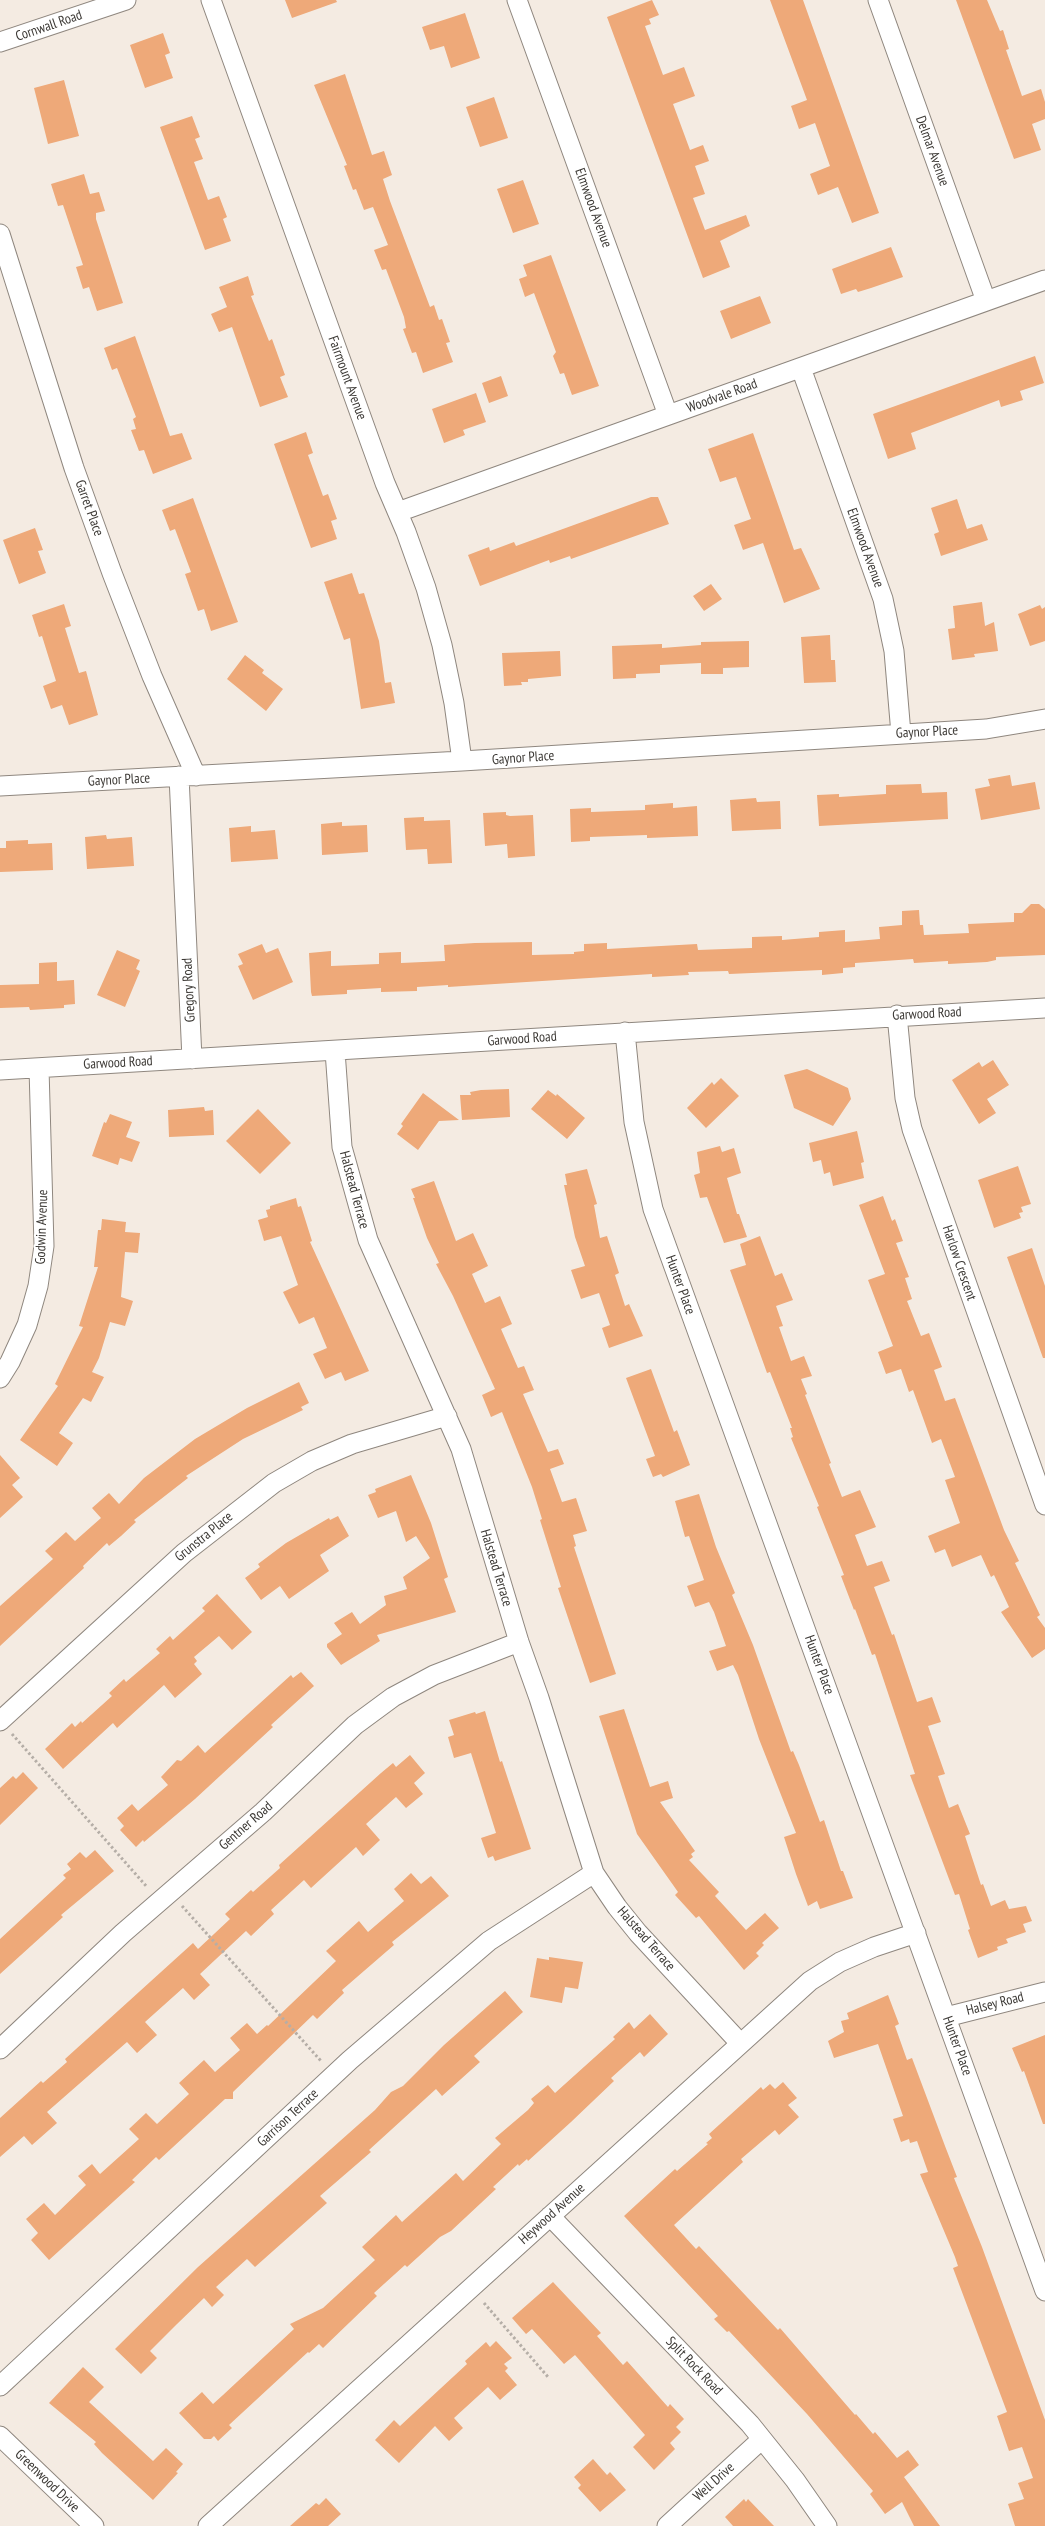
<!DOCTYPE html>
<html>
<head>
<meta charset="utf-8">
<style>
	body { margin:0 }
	canvas { display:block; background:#f4ebe2 }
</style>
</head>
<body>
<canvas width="1045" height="2526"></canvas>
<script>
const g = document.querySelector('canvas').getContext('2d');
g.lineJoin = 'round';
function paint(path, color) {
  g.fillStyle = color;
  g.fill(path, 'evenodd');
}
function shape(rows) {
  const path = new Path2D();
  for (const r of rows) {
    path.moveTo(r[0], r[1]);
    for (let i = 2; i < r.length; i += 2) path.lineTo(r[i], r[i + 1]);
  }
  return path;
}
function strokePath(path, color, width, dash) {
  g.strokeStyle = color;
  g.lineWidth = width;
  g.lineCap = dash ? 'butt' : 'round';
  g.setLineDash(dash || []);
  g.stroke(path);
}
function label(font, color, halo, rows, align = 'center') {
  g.font = font + ' "PT Sans Narrow",sans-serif';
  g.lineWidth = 4;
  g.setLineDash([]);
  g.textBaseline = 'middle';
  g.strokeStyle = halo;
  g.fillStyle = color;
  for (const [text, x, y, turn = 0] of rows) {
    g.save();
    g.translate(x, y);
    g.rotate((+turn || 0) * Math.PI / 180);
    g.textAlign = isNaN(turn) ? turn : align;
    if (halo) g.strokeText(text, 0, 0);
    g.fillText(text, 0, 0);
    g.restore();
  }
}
paint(shape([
	[285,0,336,0,337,2,292,18],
	[652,0,659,15,649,19,651,24,645,26,663,75,684,67,695,96,673,104,690,150,703,145,709,161,695,166,705,194,693,198,705,230,746,215,750,226,720,241,730,267,703,278,607,17],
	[770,0,803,0,879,213,852,223,838,187,818,195,810,174,830,166,815,123,799,129,791,106,807,100],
	[956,0,987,0,1000,31,1003,30,1009,49,1006,50,1022,96,1041,89,1045,102,1045,119,1032,124,1041,150,1014,159],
	[465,13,480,58,451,68,444,46,430,50,422,27],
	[163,33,170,53,165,55,173,78,145,88,130,45],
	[345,74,372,155,384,151,392,175,383,179,390,201,430,307,434,305,439,320,442,319,450,342,446,343,453,362,423,373,416,352,412,353,403,329,406,328,404,317,386,269,382,270,374,250,388,245,373,207,364,210,356,189,353,190,344,166,347,165,314,85],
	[64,80,79,136,48,144,34,88],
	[494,97,508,138,480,147,466,107],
	[192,116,200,137,195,139,203,159,194,162,208,200,219,196,227,217,223,219,231,241,205,250,160,127],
	[84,174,90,194,99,192,105,211,96,213,96,219,123,303,97,311,89,287,83,289,76,267,83,265,63,205,58,206,51,184],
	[523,180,539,224,513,233,497,189],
	[891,247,903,277,871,288,858,292,856,289,841,294,832,269],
	[551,255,599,386,572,395,564,373,560,374,553,356,556,352,534,293,525,297,519,279,527,276,523,265],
	[248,276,254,295,251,296,269,341,272,339,285,375,280,377,288,397,260,407,232,327,219,332,211,314,227,307,219,287],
	[760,296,771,323,731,339,720,311],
	[135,336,170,436,182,433,192,459,153,474,144,450,139,451,131,430,136,429,133,419,136,417,117,368,112,370,104,348],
	[1035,356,1044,383,1020,391,1023,400,1001,407,999,400,911,433,916,449,888,459,873,414],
	[501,376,508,396,489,403,482,383],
	[476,393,486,422,463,430,465,435,444,443,432,409],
	[306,432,313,453,308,455,323,496,328,494,337,519,331,521,337,539,311,548,274,444],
	[753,433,794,550,801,548,820,589,784,603,763,543,743,550,734,525,751,519,736,477,720,482,708,449],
	[651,497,658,497,669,524,571,559,570,556,550,563,549,560,480,586,468,555,489,547,490,551,514,542,516,546],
	[193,498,238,622,211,631,204,609,198,611,185,574,191,572,175,529,170,531,162,510],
	[957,499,967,529,982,524,988,540,941,556,934,534,939,532,931,508],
	[35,528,43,550,38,551,46,573,19,584,3,540],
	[352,573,359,594,364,593,379,641,385,683,391,682,395,703,361,709,350,638,344,640,324,582],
	[711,584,722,599,704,611,693,596],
	[982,602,985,626,994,622,998,651,974,654,975,657,952,660,948,629,955,628,953,606],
	[64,604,71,626,65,628,79,673,86,671,98,715,69,725,62,705,51,709,43,686,56,681,42,636,39,637,32,615],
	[1040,605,1042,609,1045,607,1045,641,1030,646,1018,614],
	[830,635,831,660,835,660,836,682,804,683,801,637],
	[749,641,749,667,723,668,723,674,701,674,701,663,660,665,660,673,636,674,636,678,613,679,612,646,662,644,662,648,701,645,701,642],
	[560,651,561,676,528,679,528,682,521,682,522,685,504,686,502,653],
	[245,655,264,670,262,673,283,689,266,711,227,679],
	[1010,775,1012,786,1035,782,1040,809,981,820,975,789,990,786,988,779],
	[921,784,922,793,947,792,948,819,819,826,817,795,839,794,839,797,886,794,886,785],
	[756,798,757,802,780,801,781,829,732,831,730,800],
	[673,803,673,808,697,806,698,836,647,838,647,835,590,837,590,841,571,842,570,809,591,808,591,812,645,810,645,805],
	[506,812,506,815,510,816,533,815,535,856,508,858,507,844,485,846,483,813],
	[424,817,424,821,450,820,452,863,428,864,427,849,406,850,404,818],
	[342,822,342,826,367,825,368,852,322,855,321,824],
	[251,826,251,832,275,830,278,859,231,862,229,828],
	[106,835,107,839,132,837,134,866,87,869,85,837],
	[28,840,28,844,52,843,53,870,0,872,0,848,6,848,6,841],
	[1031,904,1039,904,1045,909,1045,955,996,957,996,960,987,962,948,964,948,961,914,963,913,959,855,963,855,967,843,968,843,973,822,975,822,970,729,974,728,971,688,972,689,975,652,977,652,974,448,987,448,985,417,987,417,991,381,992,381,988,347,990,347,994,312,996,311,992,309,953,331,951,331,966,379,964,379,953,401,952,401,963,445,961,444,945,475,943,532,942,532,955,574,954,574,952,584,951,584,944,607,943,607,949,697,944,698,950,752,948,752,937,782,936,782,940,819,937,819,932,845,930,845,942,880,939,879,927,902,925,902,911,919,910,920,925,923,925,924,935,969,933,968,924,1014,922,1014,913,1022,913],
	[262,944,266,953,278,948,293,982,253,1000,238,966,243,964,238,954],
	[117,950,140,960,136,969,140,971,125,1007,97,995],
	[57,962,57,981,74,980,75,1004,64,1005,64,1008,30,1010,29,1007,0,1008,0,985,39,984,39,963],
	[993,1060,1009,1085,987,1099,996,1113,979,1124,952,1080,979,1062,982,1067],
	[807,1069,848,1088,851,1099,833,1126,794,1108,784,1075],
	[721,1078,739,1096,706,1128,687,1108,712,1082,714,1085],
	[509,1089,510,1117,462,1120,460,1095,471,1095,470,1092,481,1090],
	[548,1090,556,1096,557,1094,585,1118,567,1139,531,1109],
	[423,1093,459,1120,439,1121,418,1150,397,1134,403,1126,401,1124],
	[204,1107,205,1111,213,1110,214,1135,169,1137,168,1110],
	[258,1109,291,1143,260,1174,226,1141],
	[110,1114,132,1122,126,1137,140,1142,132,1162,120,1158,118,1165,92,1156,104,1122,106,1123],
	[857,1131,864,1162,861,1163,864,1178,833,1186,830,1172,824,1174,821,1160,813,1162,809,1143],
	[720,1146,722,1152,734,1148,741,1173,727,1178,737,1214,739,1214,747,1237,724,1243,707,1197,700,1198,694,1175,700,1173,697,1152],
	[1018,1166,1031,1204,1021,1207,1023,1212,1019,1213,1021,1218,994,1228,978,1180],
	[587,1169,597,1204,594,1205,600,1238,607,1236,619,1273,615,1275,625,1306,629,1304,643,1336,609,1348,602,1328,610,1325,599,1293,581,1299,571,1270,585,1266,575,1237,564,1185,567,1185,565,1174],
	[434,1181,456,1241,473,1233,488,1266,472,1274,485,1303,500,1296,512,1324,501,1329,518,1368,524,1366,534,1390,523,1394,548,1452,558,1449,564,1464,550,1469,562,1502,576,1498,587,1531,573,1535,576,1546,574,1547,616,1674,590,1683,558,1588,561,1587,540,1520,542,1519,532,1487,502,1412,491,1417,482,1395,495,1389,453,1296,436,1264,439,1263,427,1238,413,1198,415,1198,411,1189],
	[883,1196,892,1221,895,1219,903,1241,896,1243,909,1277,905,1278,912,1299,907,1301,921,1336,929,1333,942,1367,934,1370,945,1401,955,1398,1004,1530,1019,1561,1015,1563,1040,1615,1037,1617,1045,1628,1045,1649,1032,1658,1001,1612,1009,1607,994,1575,991,1577,981,1555,952,1567,945,1549,935,1553,928,1536,960,1523,945,1480,955,1477,941,1439,932,1443,913,1390,909,1392,901,1369,886,1374,878,1352,893,1346,868,1280,885,1274,859,1205],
	[296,1198,298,1207,301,1206,312,1241,310,1242,369,1371,345,1381,341,1372,325,1379,313,1354,327,1348,314,1317,299,1324,283,1292,298,1285,281,1236,264,1241,258,1220,268,1217,266,1210,270,1209,270,1206],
	[102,1219,126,1222,125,1232,140,1233,138,1253,125,1252,121,1297,133,1301,125,1326,110,1322,99,1358,92,1372,104,1377,91,1402,83,1398,59,1433,73,1443,57,1466,20,1440,58,1386,55,1384,83,1327,79,1326,98,1267,94,1267,98,1230,101,1230],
	[760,1236,775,1276,782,1273,793,1300,776,1306,783,1326,779,1327,791,1361,804,1356,812,1376,801,1379,807,1394,805,1395,831,1463,829,1464,842,1497,860,1490,876,1527,855,1535,867,1566,882,1561,890,1581,874,1587,892,1635,894,1634,917,1702,932,1697,941,1722,928,1726,945,1774,938,1776,949,1808,958,1804,970,1834,965,1836,981,1885,983,1884,991,1906,1005,1900,1009,1909,1026,1906,1032,1921,1023,1924,1026,1932,1006,1939,1008,1943,997,1947,998,1950,978,1958,968,1930,970,1929,959,1894,955,1895,910,1775,915,1774,875,1654,872,1655,855,1609,854,1610,841,1576,844,1575,817,1507,819,1506,791,1438,793,1437,790,1428,792,1428,770,1372,767,1373,730,1270,746,1265,740,1244],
	[1032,1248,1045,1286,1045,1358,1043,1358,1007,1257],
	[651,1369,674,1432,677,1430,690,1465,663,1477,661,1474,653,1477,646,1459,655,1456,626,1378],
	[299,1382,309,1403,301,1407,303,1410,243,1439,186,1476,188,1478,134,1520,136,1522,121,1536,109,1546,107,1543,83,1566,84,1568,0,1646,0,1606,53,1559,45,1551,66,1532,75,1541,101,1518,92,1508,109,1493,119,1504,144,1478,195,1439,247,1408],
	[0,1455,20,1478,12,1485,23,1497,0,1518],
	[411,1475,431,1523,448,1577,444,1579,456,1612,377,1635,380,1641,341,1665,327,1647,327,1644,342,1634,334,1623,352,1612,360,1624,386,1605,384,1596,407,1589,403,1577,430,1558,416,1536,406,1542,396,1511,378,1518,368,1495,376,1492,375,1489],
	[699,1494,716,1547,735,1593,732,1595,753,1645,791,1752,793,1751,799,1765,820,1822,824,1820,841,1871,843,1871,853,1898,820,1909,817,1901,808,1906,796,1874,784,1837,796,1833,759,1739,738,1675,733,1665,717,1671,709,1651,726,1646,714,1612,709,1602,695,1607,687,1586,704,1580,689,1536,685,1537,675,1501],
	[338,1516,349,1536,320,1555,329,1571,289,1599,280,1586,261,1600,245,1578,260,1567,258,1564,286,1543,329,1518,330,1520],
	[217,1594,252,1632,232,1650,219,1636,194,1657,197,1661,194,1664,202,1674,175,1698,164,1685,117,1728,113,1723,63,1769,45,1749,72,1723,75,1727,81,1721,82,1723,112,1696,109,1693,124,1679,126,1682,160,1653,156,1649,170,1636,173,1640,205,1611,202,1608],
	[301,1672,314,1686,271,1725,273,1727,195,1799,144,1842,143,1840,136,1847,120,1830,124,1826,117,1818,132,1804,138,1811,168,1785,161,1777,177,1760,181,1761,198,1745,205,1753,291,1675,293,1678],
	[624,1709,650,1787,668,1781,673,1798,660,1802,695,1851,691,1854,693,1857,689,1860,719,1892,715,1896,746,1930,765,1913,779,1928,762,1943,764,1945,756,1953,759,1956,744,1970,699,1916,696,1918,675,1895,678,1892,637,1834,599,1716],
	[485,1711,500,1762,502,1761,531,1849,495,1861,493,1856,488,1858,481,1838,496,1833,471,1753,454,1758,448,1737,454,1735,449,1720,475,1712,476,1714],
	[410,1755,425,1773,414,1783,423,1794,406,1808,396,1797,366,1824,380,1840,363,1856,356,1847,311,1888,304,1880,271,1910,274,1914,251,1936,246,1931,200,1974,210,1985,194,2000,183,1988,145,2022,157,2035,137,2053,127,2042,47,2112,57,2123,32,2145,24,2136,0,2157,0,2118,41,2081,43,2083,67,2062,65,2059,193,1943,198,1949,230,1919,225,1914,251,1890,253,1892,280,1868,279,1865,381,1773,393,1763,396,1767],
	[23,1772,38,1788,0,1825,0,1788,13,1776,16,1779],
	[95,1850,114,1871,61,1915,63,1917,0,1974,0,1939,66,1878,63,1875,71,1869,67,1864,80,1852,86,1858],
	[411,1873,421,1884,431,1876,449,1896,392,1942,394,1945,342,1990,344,1993,317,2019,313,2015,233,2092,233,2099,225,2099,159,2160,156,2157,132,2180,135,2182,49,2260,31,2240,38,2233,26,2219,44,2203,55,2215,86,2185,78,2176,92,2164,100,2174,139,2139,129,2129,146,2113,157,2124,189,2094,179,2083,204,2060,215,2072,240,2050,230,2038,247,2023,257,2034,267,2025,268,2026,336,1961,326,1951,359,1921,368,1932,404,1901,394,1889],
	[549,1957,583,1962,578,1989,565,1987,562,2003,530,1997,537,1958,549,1960],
	[505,1991,523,2012,474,2056,480,2062,442,2096,436,2089,369,2150,371,2152,320,2196,327,2203,255,2267,247,2259,216,2287,224,2295,212,2307,204,2298,177,2324,150,2351,157,2358,141,2374,115,2349,198,2267,375,2110,391,2092,403,2086,444,2045],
	[888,1995,899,2024,895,2026,907,2060,912,2058,945,2146,957,2177,954,2178,982,2247,1045,2420,1045,2526,1015,2526,1008,2504,1024,2499,1018,2483,1033,2478,1022,2447,1009,2451,997,2416,1007,2412,953,2268,958,2266,955,2257,920,2174,928,2172,917,2141,910,2143,909,2139,901,2142,893,2119,903,2116,878,2044,834,2058,828,2041,844,2032,841,2021,849,2019,847,2013],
	[650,2014,668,2034,644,2057,640,2052,611,2078,614,2081,571,2122,528,2161,527,2159,519,2166,518,2164,493,2187,496,2189,451,2231,440,2237,407,2267,405,2265,374,2293,377,2296,323,2348,319,2344,309,2353,308,2352,229,2425,232,2428,218,2441,214,2436,211,2439,204,2439,179,2413,202,2392,213,2404,223,2395,294,2329,290,2324,323,2308,375,2260,362,2247,396,2215,402,2222,456,2173,463,2181,501,2144,495,2138,528,2110,534,2103,531,2099,548,2085,555,2093,615,2039,613,2037,629,2022,634,2029],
	[1045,2035,1045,2124,1043,2124,1024,2071,1022,2072,1012,2048],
	[783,2082,797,2098,788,2105,799,2117,779,2135,775,2130,741,2159,743,2162,674,2225,696,2249,699,2246,778,2330,780,2328,855,2415,856,2414,873,2434,875,2432,897,2458,908,2450,919,2465,904,2477,940,2526,914,2526,902,2502,885,2514,870,2494,873,2491,807,2414,729,2331,727,2332,714,2319,718,2316,624,2216,675,2169,677,2171,708,2144,706,2143,712,2138,709,2134,761,2087,763,2090,770,2084,775,2089],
	[553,2282,601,2333,597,2336,623,2365,627,2361,668,2407,670,2404,684,2419,676,2427,681,2432,670,2443,675,2449,654,2470,633,2447,645,2435,575,2355,564,2364,532,2329,526,2334,512,2318],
	[496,2341,512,2358,504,2364,508,2368,505,2371,517,2385,500,2400,488,2387,454,2418,463,2428,449,2441,435,2426,399,2463,375,2440,394,2420,400,2426,467,2364,465,2361,486,2342,490,2347],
	[83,2367,104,2387,89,2402,153,2461,166,2448,183,2464,176,2472,178,2473,153,2500,102,2453,94,2444,96,2442,49,2403],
	[593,2459,607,2475,610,2472,626,2490,600,2512,578,2488,581,2485,574,2477],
	[326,2498,341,2514,328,2526,290,2526,316,2503,319,2505],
	[744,2499,746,2502,748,2499,774,2526,733,2526,725,2517]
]), '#eea979');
const minor = shape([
	[211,0,385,483,406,532,426,588,442,645,454,703,462,761],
	[517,0,668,415],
	[878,0,986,301],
	[0,42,126,0],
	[0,234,74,468,112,573,152,676,196,776],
	[801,368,883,599,894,651,901,734],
	[398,512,1045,280],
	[179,776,192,1059],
	[0,786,462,761,986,729,1045,719],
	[897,1015,905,1098,912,1129,1045,1505],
	[625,1032,634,1122,653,1209,1045,2291],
	[335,1051,342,1147,368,1240,461,1449,519,1642,539,1698,594,1873,617,1907,638,1933,740,2043],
	[0,1070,1045,1008],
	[0,1378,10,1362,27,1325,38,1286,44,1246,39,1068],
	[0,1721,184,1553,274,1483,312,1461,352,1444,447,1416],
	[946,2017,1045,1992],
	[0,2049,123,1933,263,1812,355,1725,393,1697,434,1675,519,1642],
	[550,2216,750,2424,795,2480,827,2526],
	[0,2386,350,2060,489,1941,594,1873],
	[0,2436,94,2526],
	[208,2526,810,1981,840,1962,874,1947,916,1933],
	[667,2526,762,2439]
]);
strokePath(minor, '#8f877f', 21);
strokePath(shape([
	[12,1734,147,1887],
	[182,1906,321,2061],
	[484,2303,548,2377]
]), '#b5aea7', 3, [2.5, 2.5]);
strokePath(minor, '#fff', 19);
label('14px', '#3c3935', '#fff', [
	["Cornwall Road",49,26,-19],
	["Delmar Avenue",932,151,70],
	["Elmwood Avenue",593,208,70],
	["Fairmount Avenue",347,378,70],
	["Woodvale Road",722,396,-20],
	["Garret Place",89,508,70],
	["Elmwood Avenue",865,548,70],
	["Gaynor Place",927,732,-3],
	["Gaynor Place",523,758,-4],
	["Gaynor Place",119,780,-3],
	["Gregory Road",189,990,-93],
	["Garwood Road",927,1014,-3],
	["Garwood Road",522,1039,-4],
	["Garwood Road",118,1063,-3],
	["Halstead Terrace",354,1190,75],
	["Godwin Avenue",42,1227,-88],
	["Harlow Crescent",959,1263,71],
	["Hunter Place",680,1285,70],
	["Grunstra Place",204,1537,-39],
	["Halstead Terrace",496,1568,73],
	["Hunter Place",819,1665,70],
	["Gentner Road",246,1826,-41],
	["Halstead Terrace",646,1939,49],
	["Halsey Road",995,2004,-14],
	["Hunter Place",957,2046,70],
	["Garrison Terrace",288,2118,-43],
	["Heywood Avenue",552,2214,-42],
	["Split Rock Road",694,2366,46],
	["Greenwood Drive",47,2481,44],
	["Well Drive",714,2482,-42]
]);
</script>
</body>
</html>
